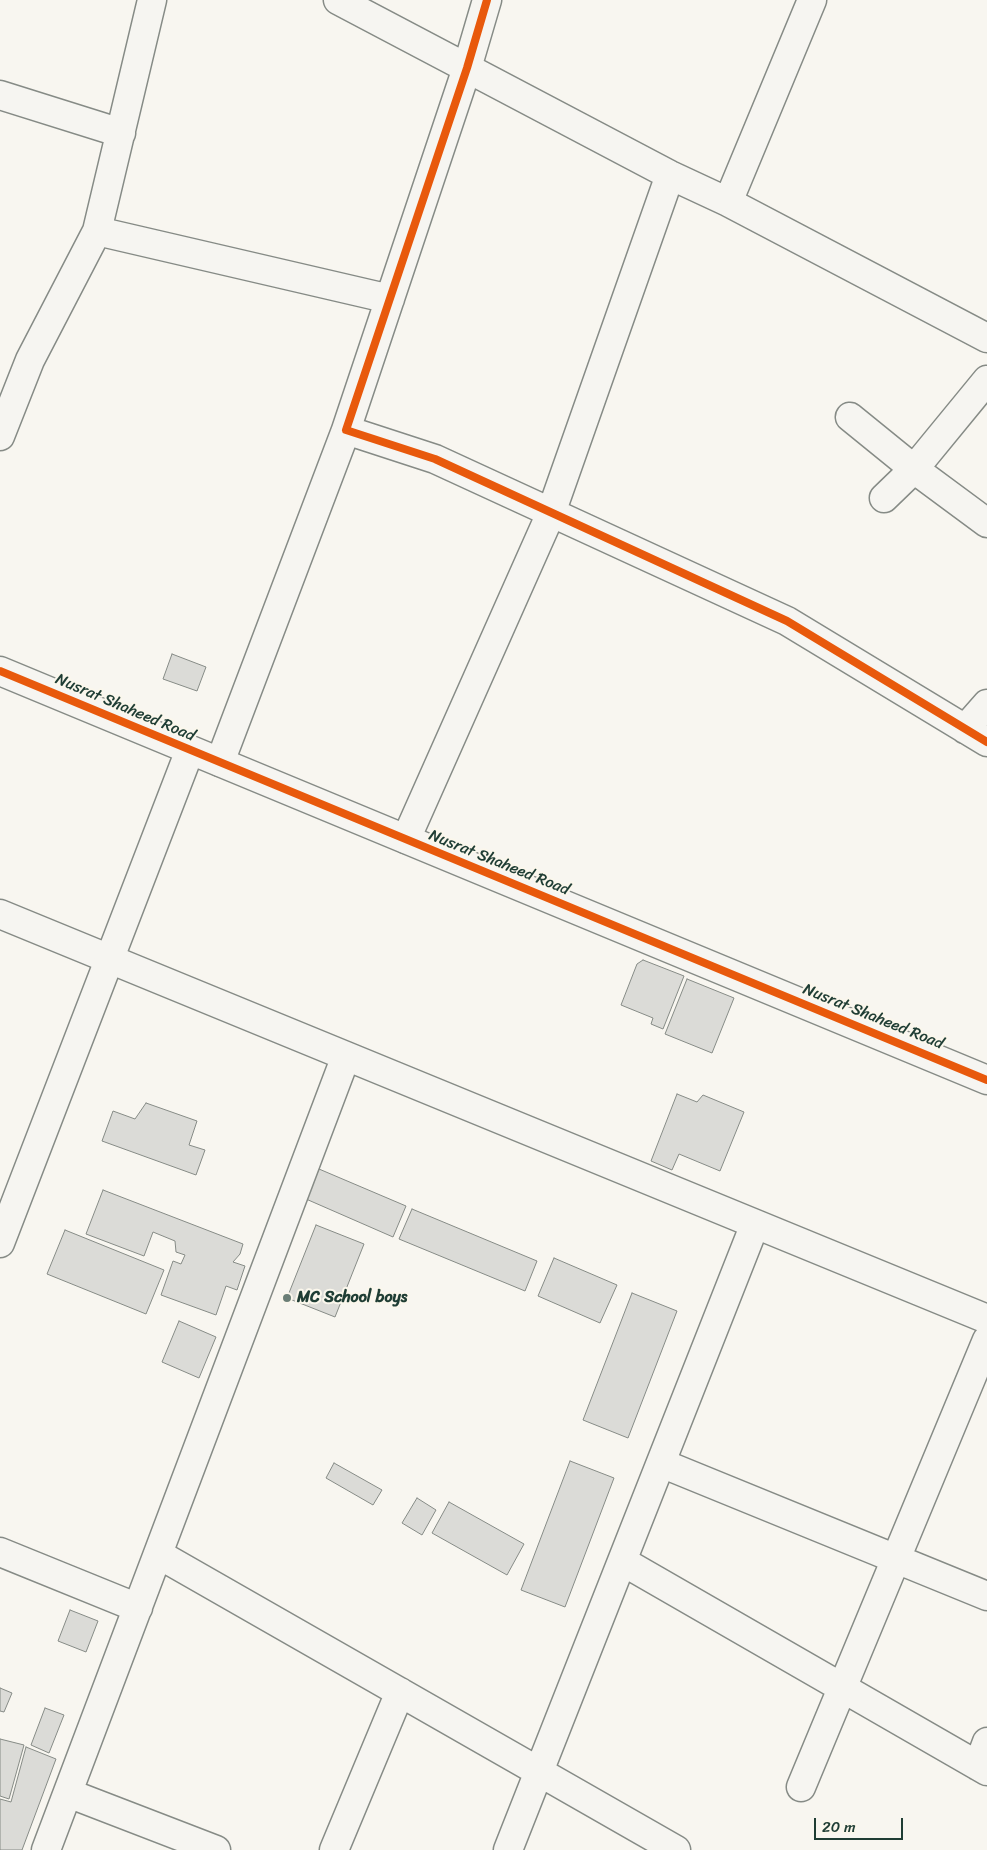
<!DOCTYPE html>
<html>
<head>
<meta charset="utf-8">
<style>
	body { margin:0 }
	#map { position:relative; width:987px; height:1850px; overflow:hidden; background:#f8f6f0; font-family:Sriracha,sans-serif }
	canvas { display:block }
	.scale { position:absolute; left:814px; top:1818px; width:89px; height:22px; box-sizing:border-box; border:2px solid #1f3d34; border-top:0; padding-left:6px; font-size:15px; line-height:18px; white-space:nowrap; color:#1f3d34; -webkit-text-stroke:4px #fbf7ec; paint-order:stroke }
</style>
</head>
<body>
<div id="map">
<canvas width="987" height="1850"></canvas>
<div class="scale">20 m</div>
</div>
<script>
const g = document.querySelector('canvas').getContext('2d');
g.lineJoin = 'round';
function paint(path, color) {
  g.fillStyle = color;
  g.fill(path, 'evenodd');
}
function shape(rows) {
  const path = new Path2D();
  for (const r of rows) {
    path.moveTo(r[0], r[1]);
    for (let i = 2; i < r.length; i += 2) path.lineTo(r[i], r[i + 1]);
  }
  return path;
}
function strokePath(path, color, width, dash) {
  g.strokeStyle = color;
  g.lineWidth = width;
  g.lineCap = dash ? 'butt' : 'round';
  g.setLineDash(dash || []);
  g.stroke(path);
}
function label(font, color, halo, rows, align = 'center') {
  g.font = font + ' Sriracha,sans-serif';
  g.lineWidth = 4;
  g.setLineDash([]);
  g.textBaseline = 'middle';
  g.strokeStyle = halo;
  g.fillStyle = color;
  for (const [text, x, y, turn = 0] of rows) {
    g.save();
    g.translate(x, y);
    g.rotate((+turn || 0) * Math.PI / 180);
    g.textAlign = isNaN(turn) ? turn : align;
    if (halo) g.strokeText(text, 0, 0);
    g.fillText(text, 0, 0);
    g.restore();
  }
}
const building = shape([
	[172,654,206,667,197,691,163,679,172,654],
	[643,960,684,976,663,1029,651,1024,653,1018,621,1005,637,964,643,960],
	[687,979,734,998,712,1053,665,1034,687,979],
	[677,1094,697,1102,703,1095,744,1112,720,1171,679,1154,672,1170,651,1161,677,1094],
	[146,1103,197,1121,189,1145,205,1150,196,1175,102,1141,113,1111,135,1119,146,1103],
	[319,1169,406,1206,393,1237,306,1199,319,1169],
	[103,1190,243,1244,240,1254,233,1262,245,1266,237,1290,226,1286,216,1315,161,1295,173,1261,181,1264,185,1255,176,1252,175,1241,153,1232,144,1256,86,1234,103,1190],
	[412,1209,537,1261,525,1291,399,1239,412,1209],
	[316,1225,364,1244,335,1317,287,1298,316,1225],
	[65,1230,164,1270,146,1314,47,1274,65,1230],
	[554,1258,617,1285,600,1323,538,1296,554,1258],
	[632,1293,677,1311,628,1438,583,1420,632,1293],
	[179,1321,216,1337,199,1378,162,1362,179,1321],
	[570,1461,614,1478,565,1607,521,1590,570,1461],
	[334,1463,382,1490,373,1505,326,1478,334,1463],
	[417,1498,436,1510,422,1535,402,1523,417,1498],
	[449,1502,524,1544,507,1575,432,1533,449,1502],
	[70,1610,98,1621,86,1652,58,1641,70,1610],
	[0,1688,12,1693,4,1712,0,1711,0,1688],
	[45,1708,64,1715,49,1753,31,1745,45,1708],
	[0,1739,24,1745,9,1799,0,1796,0,1739],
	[26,1747,56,1759,22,1850,0,1850,0,1799,11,1802,26,1747]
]);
paint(building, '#dbdbd7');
strokePath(building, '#868b86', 1);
const minor = shape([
	[152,0,97,231,390,299],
	[338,0,670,175,728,202,987,338],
	[487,0,467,68,346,430,435,459,787,621,987,742],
	[0,95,121,133],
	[728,202,812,0],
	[850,417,914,469,987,523],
	[0,436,30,360,97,231],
	[884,498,914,469,987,380],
	[965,729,987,704],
	[220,762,346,430],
	[406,839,551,513,670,175],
	[0,914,987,1319],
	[661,1463,987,1596],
	[0,1552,138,1608],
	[158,1554,676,1850],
	[622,1561,987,1771],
	[978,1766,987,1742],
	[801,1787,987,1340],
	[68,1793,216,1850],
	[46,1850,346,1056],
	[334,1850,400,1692],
	[508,1850,755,1224]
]);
const tertiary = shape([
	[0,671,987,1080],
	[0,1243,190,750]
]);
strokePath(minor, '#868b86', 31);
strokePath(tertiary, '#868b86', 31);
strokePath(minor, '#f6f5f1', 28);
strokePath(tertiary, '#f6f5f1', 28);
strokePath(shape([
	[487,0,467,68,346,430,435,459,787,621,987,742],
	[0,671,987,1080]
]), '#e8590c', 8);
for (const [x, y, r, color] of [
	[287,1298,5,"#6b7e76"]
]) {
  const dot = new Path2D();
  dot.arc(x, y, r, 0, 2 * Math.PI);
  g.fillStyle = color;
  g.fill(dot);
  strokePath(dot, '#fbf7ec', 2);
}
label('16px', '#1f3d34', '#fbf7ec', [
	["Nusrat Shaheed Road",125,708,23],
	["Nusrat Shaheed Road",499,863,22],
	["Nusrat Shaheed Road",873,1017,22]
]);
label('bold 16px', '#1f3d34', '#fbf7ec', [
	["MC School boys",297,1298]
], 'left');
</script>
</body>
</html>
